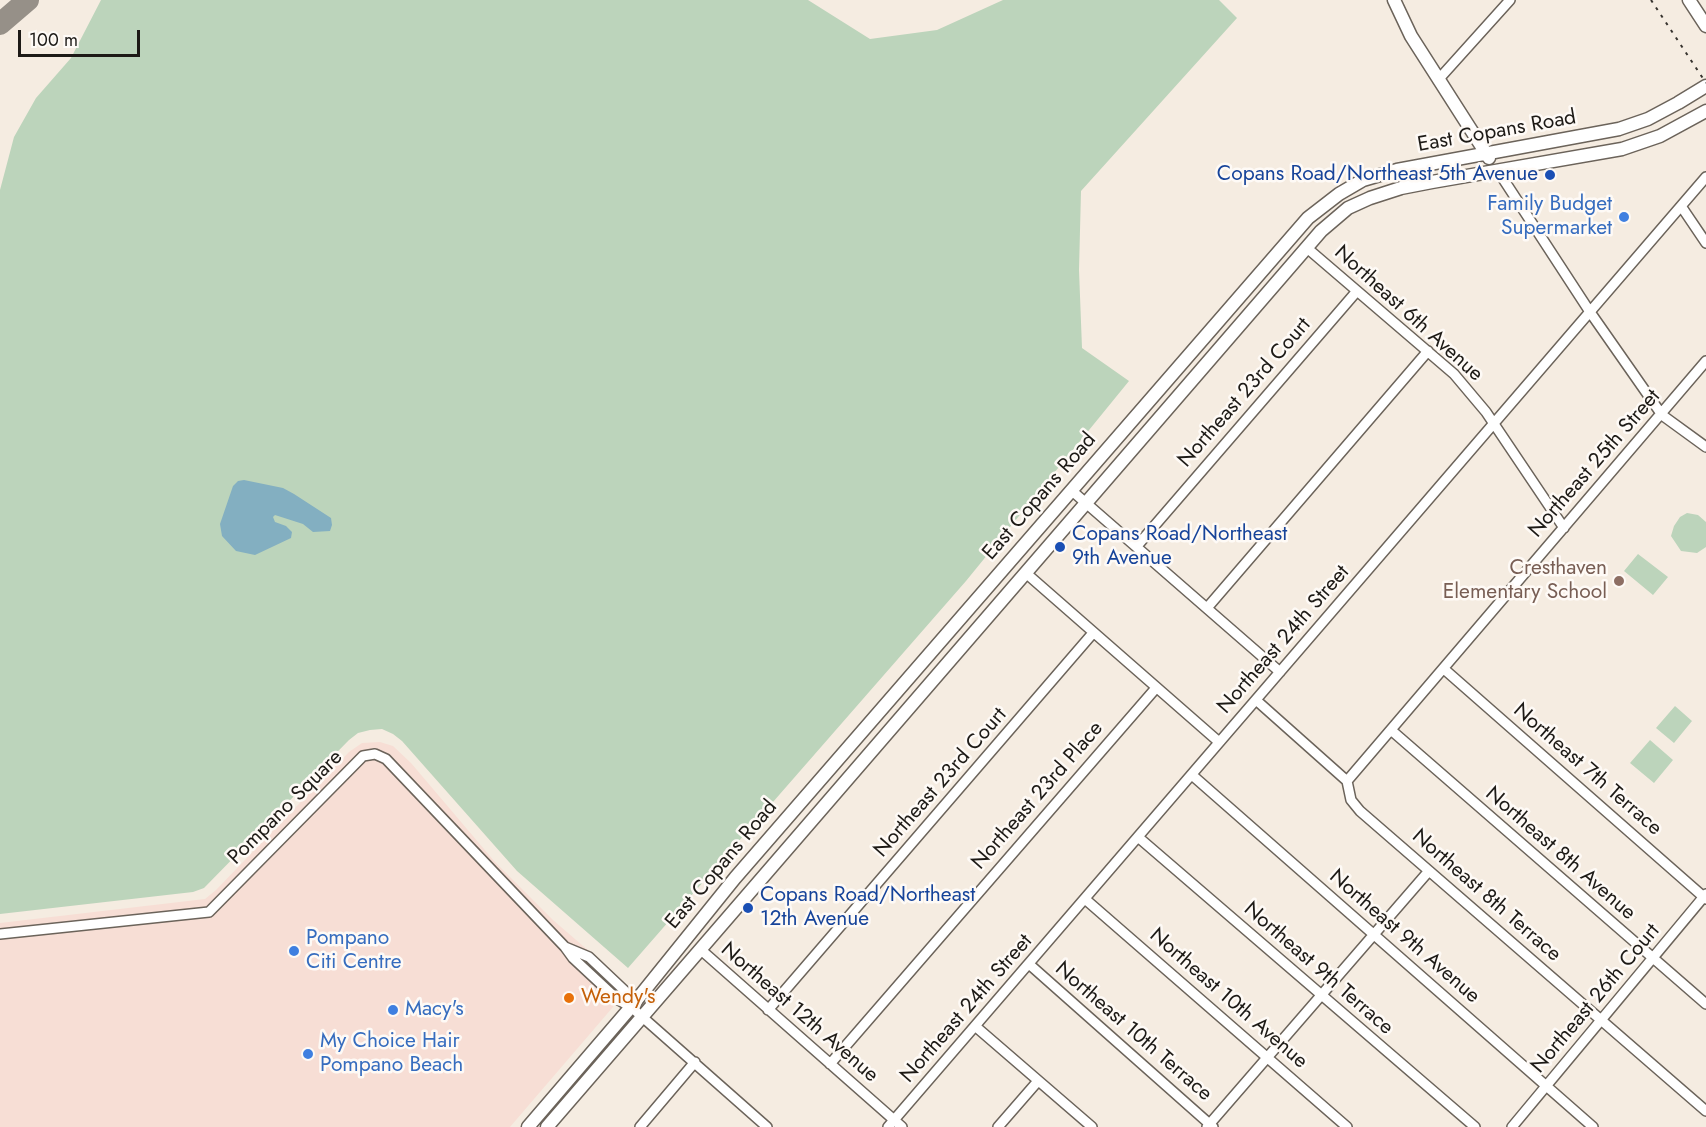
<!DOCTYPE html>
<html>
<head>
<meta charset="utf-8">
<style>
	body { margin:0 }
	#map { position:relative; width:1706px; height:1127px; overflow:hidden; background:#f5ece1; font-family:Jost,sans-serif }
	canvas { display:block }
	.scale { position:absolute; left:18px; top:30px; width:122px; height:27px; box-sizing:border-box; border:3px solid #1d1a16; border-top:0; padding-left:8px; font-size:18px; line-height:21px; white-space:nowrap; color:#1d1a16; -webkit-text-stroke:4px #fefaf6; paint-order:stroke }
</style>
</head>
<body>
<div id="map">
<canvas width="1706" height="1127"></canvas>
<div class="scale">100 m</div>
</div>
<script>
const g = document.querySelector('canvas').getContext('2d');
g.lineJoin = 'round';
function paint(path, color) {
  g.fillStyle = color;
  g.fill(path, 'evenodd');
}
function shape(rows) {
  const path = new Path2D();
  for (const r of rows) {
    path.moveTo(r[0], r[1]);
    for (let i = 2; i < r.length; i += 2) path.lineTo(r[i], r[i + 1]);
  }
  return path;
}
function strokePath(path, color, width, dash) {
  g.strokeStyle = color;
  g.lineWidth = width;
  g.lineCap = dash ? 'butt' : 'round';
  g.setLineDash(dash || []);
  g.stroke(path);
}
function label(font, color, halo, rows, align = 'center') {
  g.font = font + ' Jost,sans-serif';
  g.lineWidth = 5;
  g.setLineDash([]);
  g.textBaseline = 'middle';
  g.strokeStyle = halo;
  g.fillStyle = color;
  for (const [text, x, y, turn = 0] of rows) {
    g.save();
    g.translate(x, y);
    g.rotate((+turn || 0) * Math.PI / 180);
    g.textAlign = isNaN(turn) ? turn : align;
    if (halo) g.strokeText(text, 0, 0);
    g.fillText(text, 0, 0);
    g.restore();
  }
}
paint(shape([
	[380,742,393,746,411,763,495,862,553,920,620,978,613,1007,510,1127,0,1127,0,923,205,899,216,890,349,752,362,743]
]), '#f7ded5');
paint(shape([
	[101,0,808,0,870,39,937,30,1003,0,1219,0,1237,18,1081,191,1079,270,1082,348,1129,381,966,581,628,968,517,871,402,741,393,734,382,729,370,730,358,733,349,740,204,888,193,892,0,914,0,190,14,137,36,98,71,58],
	[1687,513,1698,515,1706,522,1706,547,1697,553,1681,551,1671,536,1674,526,1680,517],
	[1638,554,1668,577,1653,595,1624,571],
	[1675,706,1692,721,1674,743,1656,728],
	[1650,740,1673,760,1654,783,1630,763]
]), '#bcd4bb');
paint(shape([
	[244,480,283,488,294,494,331,518,332,525,330,531,313,532,303,524,275,515,273,517,275,522,286,526,292,532,291,538,255,555,236,551,222,536,220,524,233,486,238,481]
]), '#83afc1');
strokePath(shape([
	[0,24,28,0]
]), '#969088', 22);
const street = shape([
	[1438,80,1510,0],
	[1498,171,1590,312,1662,415,1706,447],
	[1681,206,1706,243],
	[1307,248,1454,374,1486,412,1564,528],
	[1071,490,1280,672],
	[1137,546,1357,291],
	[1027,574,1219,742],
	[1207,608,1428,351],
	[1444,669,1706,899],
	[1256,700,1347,781,1351,800,1360,811,1706,1111],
	[1391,730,1706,1004],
	[1192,775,1593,1127],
	[1347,781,1706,361],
	[1138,837,1475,1127],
	[1085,899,1347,1127],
	[0,934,209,912,363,756,375,754,386,759,565,947,573,958,617,999,631,1007,767,1127],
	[565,947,589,957,625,991,631,1007],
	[700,949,902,1127],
	[1029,964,1213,1127],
	[768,1010,1093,633],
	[975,1026,1092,1127],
	[830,1064,1156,688],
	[640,1127,695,1062],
	[888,1127,1706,177],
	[998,1127,1038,1081],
	[1207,1127,1428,872],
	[1512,1127,1706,894]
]);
const secondary = shape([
	[1394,0,1411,36,1489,158],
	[1689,0,1706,26],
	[528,1127,631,1007,735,878,1308,218,1339,194,1363,180,1397,170,1619,129,1648,119,1678,103,1706,86],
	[547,1127,1321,231,1348,208,1370,198,1401,188,1432,182,1622,149,1660,136,1706,111]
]);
strokePath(street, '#6b635a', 12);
strokePath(secondary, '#6b635a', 15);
strokePath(street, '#fff', 9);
strokePath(secondary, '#fff', 12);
strokePath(shape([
	[1651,0,1706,83]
]), '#37332e', 2, [3, 6]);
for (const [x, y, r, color] of [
	[1550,175,6,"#1a4fb4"],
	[1624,217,6,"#3f7fe0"],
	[1060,547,6,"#1a4fb4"],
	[1619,581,6,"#8d6e63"],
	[748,908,6,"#1a4fb4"],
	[294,951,6,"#3f7fe0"],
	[569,998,6,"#e8710a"],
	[393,1010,6,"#3f7fe0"],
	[308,1054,6,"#3f7fe0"]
]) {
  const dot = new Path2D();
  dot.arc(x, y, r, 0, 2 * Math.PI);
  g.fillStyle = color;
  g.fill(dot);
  strokePath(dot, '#fefaf6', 2);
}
label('21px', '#1d1a16', '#fefaf6', [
	["East Copans Road",1497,132,-10],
	["Northeast 6th Avenue",1408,314,42],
	["Northeast 23rd Court",1245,393,-49],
	["Northeast 25th Street",1595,464,-49],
	["East Copans Road",1040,497,-49],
	["Northeast 24th Street",1284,640,-49],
	["Northeast 7th Terrace",1587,770,41],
	["Northeast 23rd Court",941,783,-49],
	["Northeast 23rd Place",1038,796,-49],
	["Pompano Square",286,808,-45],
	["Northeast 8th Avenue",1560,854,41],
	["East Copans Road",722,865,-50],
	["Northeast 8th Terrace",1486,896,41],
	["Northeast 9th Avenue",1404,937,41],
	["Northeast 9th Terrace",1318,969,41],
	["Northeast 10th Avenue",1228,999,41],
	["Northeast 26th Court",1596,999,-50],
	["Northeast 24th Street",967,1009,-49],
	["Northeast 12th Avenue",799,1013,41],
	["Northeast 10th Terrace",1133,1032,41]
]);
label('21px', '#164399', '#fefaf6', [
	["Copans Road/Northeast 5th Avenue",1538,175,"right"],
	["Copans Road/Northeast",1072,535],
	["9th Avenue",1072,559],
	["Copans Road/Northeast",760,896],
	["12th Avenue",760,920]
], 'left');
label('21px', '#366cbe', '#fefaf6', [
	["Family Budget",1612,205,"right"],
	["Supermarket",1612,229,"right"],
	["Pompano",306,939],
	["Citi Centre",306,963],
	["Macy's",405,1010],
	["My Choice Hair",320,1042],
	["Pompano Beach",320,1066]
], 'left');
label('21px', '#785e54', '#fefaf6', [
	["Cresthaven",1607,569],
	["Elementary School",1607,593]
], 'right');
label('21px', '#c56008', '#fefaf6', [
	["Wendy's",581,998]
], 'left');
</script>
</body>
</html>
